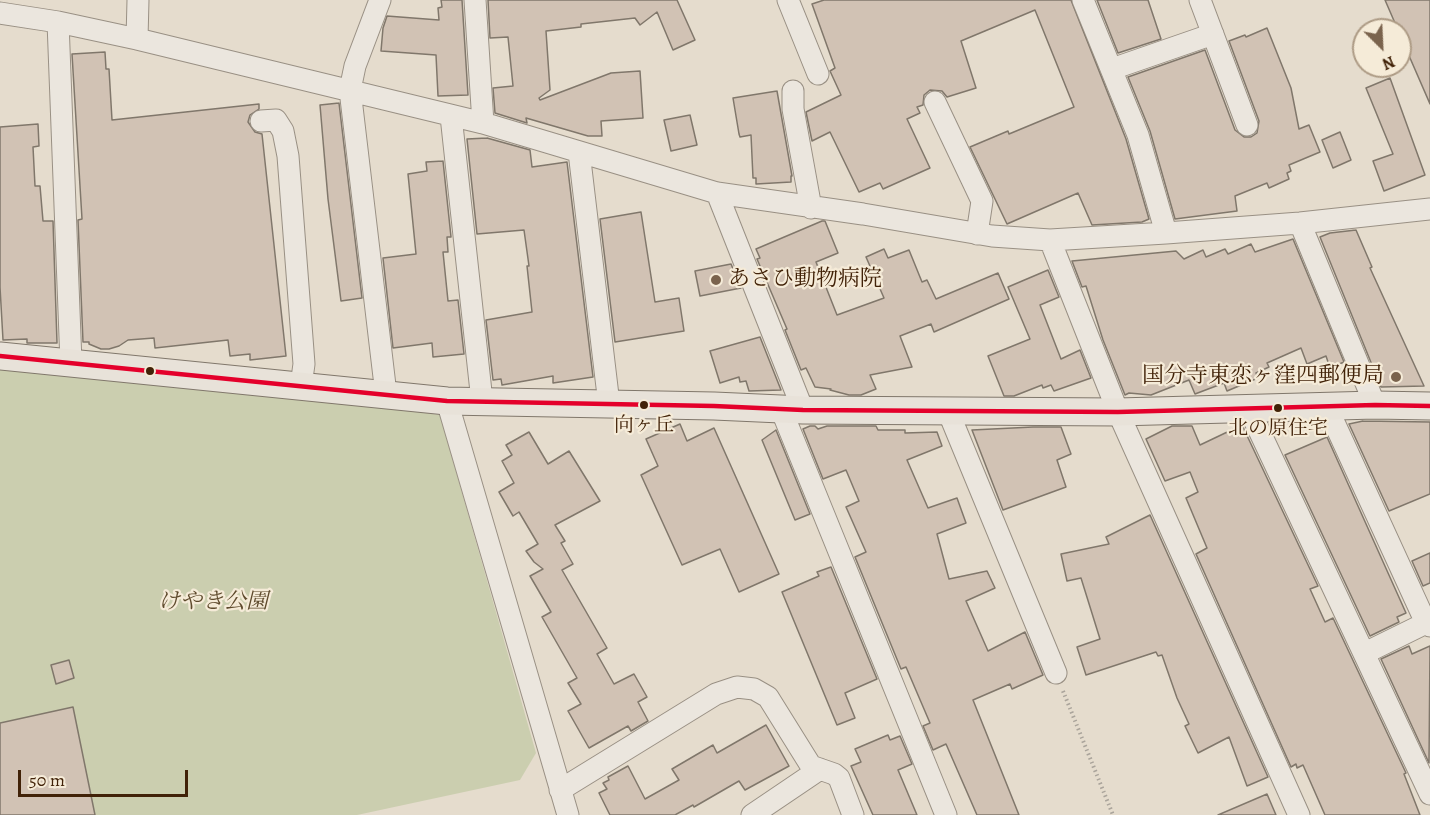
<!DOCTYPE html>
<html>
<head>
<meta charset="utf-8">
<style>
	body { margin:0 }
	#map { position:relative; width:1430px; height:815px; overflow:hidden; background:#e5dccd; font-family:Alegreya,serif }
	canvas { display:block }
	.north { position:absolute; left:1352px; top:18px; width:60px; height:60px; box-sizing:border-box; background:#f5ebd8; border:2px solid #ad9b85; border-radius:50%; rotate:156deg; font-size:16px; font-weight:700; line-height:24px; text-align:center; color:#412208 }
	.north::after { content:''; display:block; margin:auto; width:21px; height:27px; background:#7a634d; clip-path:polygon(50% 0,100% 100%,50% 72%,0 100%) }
	.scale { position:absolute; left:18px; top:770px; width:170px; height:27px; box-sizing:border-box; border:3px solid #412208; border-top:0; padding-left:8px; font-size:18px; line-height:21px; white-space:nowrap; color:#412208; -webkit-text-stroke:4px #f5ebd8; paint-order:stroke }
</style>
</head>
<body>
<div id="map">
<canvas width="1430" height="815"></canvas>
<div class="north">N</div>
<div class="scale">50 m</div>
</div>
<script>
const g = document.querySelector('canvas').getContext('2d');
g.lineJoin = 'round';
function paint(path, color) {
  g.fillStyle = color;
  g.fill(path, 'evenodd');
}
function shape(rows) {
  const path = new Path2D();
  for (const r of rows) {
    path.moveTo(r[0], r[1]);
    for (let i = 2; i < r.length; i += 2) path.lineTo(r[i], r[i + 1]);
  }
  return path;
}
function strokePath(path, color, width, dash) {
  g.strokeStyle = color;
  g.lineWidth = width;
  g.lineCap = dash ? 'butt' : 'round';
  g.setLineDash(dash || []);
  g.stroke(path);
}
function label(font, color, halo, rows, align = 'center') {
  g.font = font + ' Alegreya,"Noto Serif JP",serif';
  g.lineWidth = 4.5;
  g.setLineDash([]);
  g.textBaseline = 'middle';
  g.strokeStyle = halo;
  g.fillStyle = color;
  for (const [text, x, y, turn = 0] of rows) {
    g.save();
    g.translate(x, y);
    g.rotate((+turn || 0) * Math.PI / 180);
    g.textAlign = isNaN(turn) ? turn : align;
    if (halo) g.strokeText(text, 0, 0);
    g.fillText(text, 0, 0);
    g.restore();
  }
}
paint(shape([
	[0,369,380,406,440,415,536,753,520,780,357,815,0,815]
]), '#cbceaf');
const building = shape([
	[441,0,462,0,468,95,438,96,436,55,381,51,383,28,387,16,439,20,438,8,442,7,441,0],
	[488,0,677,0,695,40,673,50,657,12,640,25,635,18,581,24,581,27,546,31,550,90,539,98,540,100,611,73,640,71,643,118,601,121,602,136,588,136,526,118,527,123,495,113,493,88,513,86,508,37,490,38,488,0],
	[824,0,1071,0,1126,139,1149,219,1142,222,1092,225,1078,193,1007,224,970,147,1008,131,1009,134,1074,107,1035,10,961,41,976,88,947,97,942,91,930,90,924,95,923,105,917,107,920,113,907,119,930,168,883,189,880,183,859,192,830,132,812,141,806,112,841,95,830,71,835,68,812,4,824,0],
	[1097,0,1148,0,1161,39,1118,53,1097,0],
	[1385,0,1430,0,1430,104,1400,35,1400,30,1398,30,1385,0],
	[1267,28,1291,88,1299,129,1309,125,1320,152,1289,165,1291,171,1287,173,1289,179,1269,188,1267,183,1235,196,1237,211,1175,219,1150,131,1128,77,1205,50,1235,130,1244,137,1251,137,1257,133,1259,121,1229,41,1245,35,1246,37,1267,28],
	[105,52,106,69,109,69,112,120,259,104,259,109,250,115,248,122,255,132,262,134,286,356,250,360,250,354,230,356,228,340,155,348,154,338,128,340,119,346,109,349,101,349,89,344,89,342,83,342,78,220,82,219,72,54,105,52],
	[1390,78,1425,175,1384,191,1373,161,1393,154,1366,88,1390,78],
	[777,91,792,176,791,176,791,182,756,184,756,178,753,178,751,135,740,137,739,134,733,98,777,91],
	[339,103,362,298,341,301,328,199,320,105,339,103],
	[690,115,697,145,671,151,664,120,690,115],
	[38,124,39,146,33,147,35,186,40,186,43,221,53,221,57,343,27,343,27,339,3,340,0,287,0,127,38,124],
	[1340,132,1351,160,1333,168,1322,140,1340,132],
	[487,138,530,150,532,167,567,162,593,377,553,383,553,376,502,385,501,379,493,380,486,320,532,312,527,266,529,266,524,230,477,234,467,139,487,138],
	[443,161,451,237,447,237,448,252,443,252,448,301,458,300,464,354,433,357,432,343,393,348,383,258,416,254,408,174,427,171,426,162,443,161],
	[641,212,655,302,679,298,684,331,615,342,600,219,641,212],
	[822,221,825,221,838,253,816,262,837,315,884,298,866,257,884,249,888,258,909,250,922,282,927,280,936,299,998,273,1009,299,934,332,931,324,900,336,912,367,870,375,876,389,861,395,849,395,830,390,831,389,815,387,806,368,801,370,785,330,787,329,757,259,760,258,756,249,822,221],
	[1356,230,1372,267,1370,268,1424,386,1381,387,1320,237,1330,233,1356,230],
	[1293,239,1344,362,1330,368,1326,356,1307,364,1301,348,1267,363,1269,367,1256,373,1258,378,1227,391,1224,383,1195,394,1189,380,1151,395,1129,393,1125,395,1103,340,1086,286,1082,287,1072,261,1176,251,1184,259,1203,250,1206,257,1225,249,1228,254,1251,244,1255,252,1293,239],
	[731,264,741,288,700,296,695,271,731,264],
	[1048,270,1059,297,1040,305,1061,359,1080,350,1091,378,1054,391,1051,385,1043,388,1042,385,1014,396,1004,396,988,356,1030,339,1008,287,1048,270],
	[760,337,781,390,749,391,746,381,740,382,739,377,720,383,710,351,760,337],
	[1363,421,1430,422,1430,494,1389,511,1349,424,1363,421],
	[680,424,687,441,714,428,779,574,739,592,720,549,682,565,641,475,658,466,646,439,680,424],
	[1242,425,1318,586,1310,589,1325,622,1333,618,1406,773,1404,774,1420,815,1325,815,1303,765,1297,768,1296,764,1291,767,1196,554,1207,548,1186,498,1198,492,1190,472,1165,481,1146,439,1172,426,1192,426,1200,445,1242,425],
	[810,426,815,426,818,429,827,426,876,426,878,430,905,430,905,433,937,432,942,446,907,460,928,508,957,498,966,523,937,534,949,579,987,571,995,588,966,601,988,651,1025,632,1043,675,1012,689,1010,684,973,700,1019,815,977,815,946,744,933,750,923,726,930,723,906,667,901,669,855,557,866,552,846,507,859,501,846,470,823,479,803,429,810,426],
	[1033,427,1061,427,1071,454,1057,460,1066,487,1003,510,972,430,1033,427],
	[776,430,810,514,795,520,762,440,776,430],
	[529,432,548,464,569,451,600,501,555,525,565,541,561,543,573,564,562,570,607,648,597,654,614,684,634,674,647,697,638,702,648,721,631,731,628,726,589,748,568,711,581,704,568,683,577,678,542,617,551,612,530,576,543,569,534,562,526,551,538,544,519,512,513,516,499,492,514,483,502,461,512,455,506,445,529,432],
	[1327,437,1406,613,1397,617,1399,622,1370,636,1285,455,1327,437],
	[1150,515,1268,777,1247,786,1229,737,1198,753,1185,726,1189,724,1177,698,1162,655,1158,656,1156,652,1086,675,1077,647,1100,639,1081,578,1067,581,1061,554,1109,544,1106,537,1150,515],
	[1430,553,1430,583,1423,586,1412,561,1430,553],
	[831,567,877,679,845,693,855,718,837,725,782,592,819,576,817,572,831,567],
	[1409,646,1412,654,1430,646,1429,763,1381,659,1409,646],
	[69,660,74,678,56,684,51,665,69,660],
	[73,707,95,815,0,815,0,723,73,707],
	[766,725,789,766,745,790,739,781,694,807,693,805,675,815,610,815,599,793,607,789,603,783,609,780,608,777,628,766,645,799,679,780,672,769,713,745,717,753,766,725],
	[888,735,890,740,900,736,912,764,898,770,917,815,873,815,851,766,861,762,855,749,888,735],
	[1267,794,1276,815,1218,815,1267,794]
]);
paint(building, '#d1c2b4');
strokePath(building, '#80776b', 1.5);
const minor = shape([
	[380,0,355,66,350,90,386,394],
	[475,0,483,123],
	[788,0,818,74],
	[1083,0,1138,135,1166,233],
	[1200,0,1247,125],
	[0,13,58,22,137,39,483,123,717,193,863,214,992,236,1050,240,1166,233,1300,223,1430,209],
	[58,22,71,363],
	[137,39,138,0],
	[1112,69,1213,34],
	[793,91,793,109,811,208],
	[935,102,982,201,977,234],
	[451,116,482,401],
	[261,121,276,120,283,131,288,156,304,364,301,386],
	[579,152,609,404],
	[717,193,803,410],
	[1300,223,1375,405],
	[1050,240,1118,412,1299,815],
	[447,401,568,815],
	[1327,407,1426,623,1430,626],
	[781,409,946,815],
	[1249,409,1430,794],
	[948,411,1056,673],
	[1365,653,1426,623],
	[560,790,716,694,737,687,754,689,768,697,811,766,834,774,839,778,853,815],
	[752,815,820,769]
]);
const major = shape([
	[0,356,447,401,714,406,803,410,1118,412,1375,405,1430,406]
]);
strokePath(minor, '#999084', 23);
strokePath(major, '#80776b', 29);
strokePath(shape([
	[1063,691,1113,815]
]), '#aaa49b', 4, [1.5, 3]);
strokePath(minor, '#ebe6de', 21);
strokePath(major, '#e8e2d9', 27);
strokePath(shape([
	[0,356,447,401,714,406,803,410,1118,412,1375,405,1430,406]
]), '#e4002b', 4.5);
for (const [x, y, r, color] of [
	[716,280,6,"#7a634d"],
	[150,371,5,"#412208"],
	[1396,377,6,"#7a634d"],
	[644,405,5,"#412208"],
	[1278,408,5,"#412208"]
]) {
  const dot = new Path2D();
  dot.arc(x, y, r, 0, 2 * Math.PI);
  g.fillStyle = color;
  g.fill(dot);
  strokePath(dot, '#f5ebd8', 2);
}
label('20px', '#412208', '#f5ebd8', [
	["向ヶ丘",644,426],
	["北の原住宅",1278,429]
]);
label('22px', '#412208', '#f5ebd8', [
	["あさひ動物病院",728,280],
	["国分寺東恋ヶ窪四郵便局",1384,377,"right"]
], 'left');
label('italic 22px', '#5e4a2c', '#f5ebd8', [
	["けやき公園",213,603]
]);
</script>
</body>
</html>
